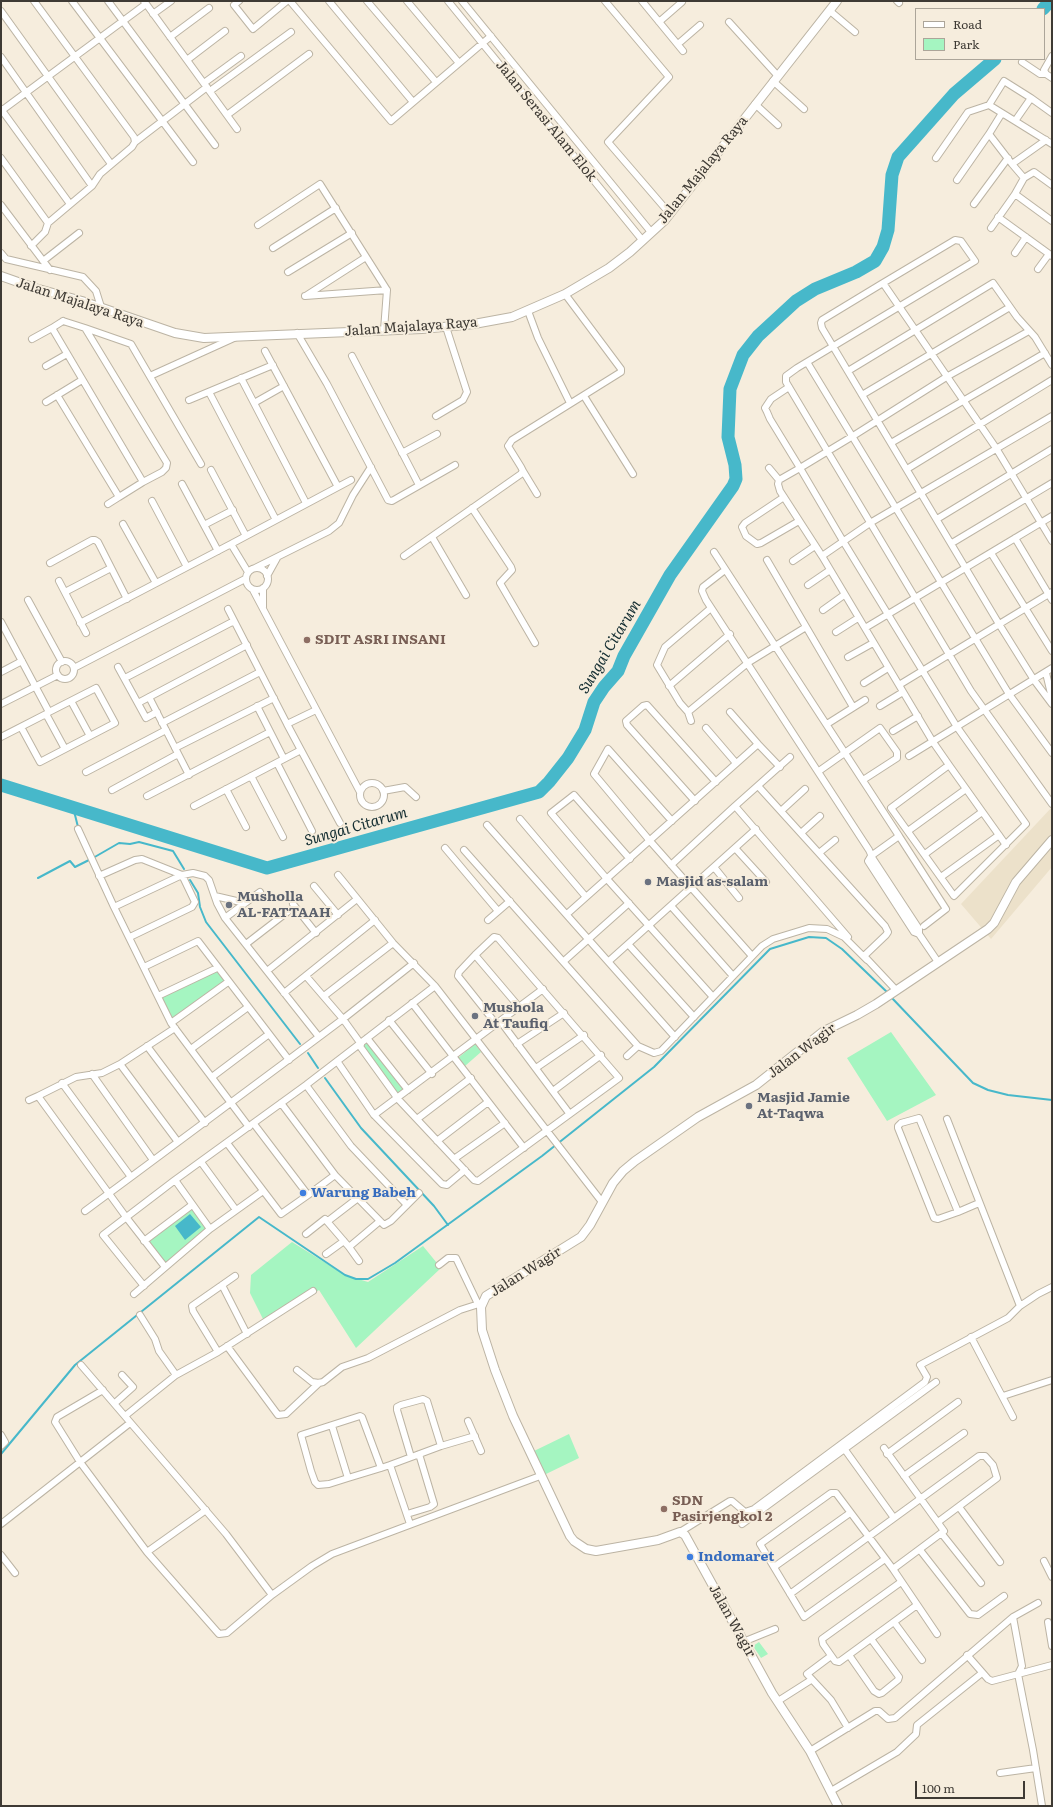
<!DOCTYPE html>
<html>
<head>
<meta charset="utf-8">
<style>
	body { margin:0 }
	#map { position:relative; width:1053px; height:1807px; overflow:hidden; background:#f6eddd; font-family:Literata,serif }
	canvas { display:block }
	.frame { position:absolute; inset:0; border:2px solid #3e3a34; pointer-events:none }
	.legend { position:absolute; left:915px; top:8px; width:130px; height:52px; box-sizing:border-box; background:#f6eddd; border:1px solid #aca599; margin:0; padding:5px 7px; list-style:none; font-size:12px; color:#3e3a34 }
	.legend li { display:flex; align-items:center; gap:8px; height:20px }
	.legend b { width:20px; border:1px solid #aca599 }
	.scale { position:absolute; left:915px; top:1781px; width:110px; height:18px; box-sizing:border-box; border:2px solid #3e3a34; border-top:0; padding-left:5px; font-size:12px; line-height:14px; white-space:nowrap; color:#3e3a34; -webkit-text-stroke:3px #f6eddd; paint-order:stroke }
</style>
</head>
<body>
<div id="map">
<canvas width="1053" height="1807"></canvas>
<div class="frame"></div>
<ul class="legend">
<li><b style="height:5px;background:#fff"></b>Road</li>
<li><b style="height:11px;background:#a5f5c1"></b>Park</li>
</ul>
<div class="scale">100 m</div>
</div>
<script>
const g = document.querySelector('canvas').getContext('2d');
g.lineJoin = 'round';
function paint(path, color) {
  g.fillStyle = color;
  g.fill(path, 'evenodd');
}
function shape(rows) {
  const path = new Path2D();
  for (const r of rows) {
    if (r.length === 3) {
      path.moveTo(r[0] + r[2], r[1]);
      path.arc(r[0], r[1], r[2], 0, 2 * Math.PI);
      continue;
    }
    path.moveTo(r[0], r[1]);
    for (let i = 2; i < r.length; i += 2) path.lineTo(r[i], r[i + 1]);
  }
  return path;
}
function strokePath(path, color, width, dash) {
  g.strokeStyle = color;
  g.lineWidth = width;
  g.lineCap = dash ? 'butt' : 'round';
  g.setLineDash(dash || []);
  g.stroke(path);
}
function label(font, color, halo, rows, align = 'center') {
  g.font = font + ' Literata,serif';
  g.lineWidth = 4;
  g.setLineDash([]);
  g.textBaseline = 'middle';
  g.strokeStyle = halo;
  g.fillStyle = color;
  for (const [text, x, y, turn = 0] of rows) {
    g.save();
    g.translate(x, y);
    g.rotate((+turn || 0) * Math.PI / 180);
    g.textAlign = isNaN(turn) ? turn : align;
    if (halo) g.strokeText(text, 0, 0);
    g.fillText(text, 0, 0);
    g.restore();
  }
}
paint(shape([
	[1052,807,1052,867,991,939,961,904]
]), '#ece1ca');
paint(shape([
	[217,968,228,982,171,1023,158,996],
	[891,1032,936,1095,887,1121,847,1058],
	[367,1038,408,1090,398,1099,359,1045],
	[475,1044,481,1052,465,1066,458,1058],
	[193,1208,208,1229,166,1263,148,1242],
	[292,1242,345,1275,368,1282,423,1246,441,1268,356,1348,319,1290,266,1325,250,1293,251,1275],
	[569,1434,579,1458,544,1475,534,1451],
	[759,1642,768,1654,761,1658,753,1646]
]), '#a5f5c1');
paint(shape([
	[190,1214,201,1227,185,1240,175,1226]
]), '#47b8ca');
strokePath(shape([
	[73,807,78,827],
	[93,858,119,843,130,844,139,842,173,851,184,869],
	[38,878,70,861,75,867,89,860],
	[190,880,198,893,200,907,206,922,300,1044],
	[891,997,973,1083,988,1090,1008,1095,1052,1100],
	[308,1053,318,1068],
	[325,1078,361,1128,434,1206,448,1225],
	[1,1454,75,1365,259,1217,345,1275,356,1279,368,1279,395,1263,542,1156,654,1067,770,949,809,937,826,938,842,949,888,993]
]), '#47b8ca', 2);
strokePath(shape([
	[1043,9,1050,1],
	[1,785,267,868,539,792,549,782,568,758,585,730,594,702,604,687,618,671,624,656,670,575,733,486,736,479,735,465,728,437,730,389,743,355,758,336,796,301,815,289,856,272,875,261,883,247,888,230,892,175,898,157,954,94,995,59]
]), '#47b8ca', 13);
const minor = shape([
	[34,1,134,137,135,142,132,147,100,174,92,186],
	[72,1,193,162],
	[108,1,215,145],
	[144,1,237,129],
	[239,1,234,5,253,29,287,1],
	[290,1,391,121,491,36],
	[329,1,413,102],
	[367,1,436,82],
	[407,1,459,63],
	[448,1,643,241],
	[462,1,651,232],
	[605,1,669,77,608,142,670,214],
	[642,1,683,51],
	[897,1,899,3],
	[1,11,111,164],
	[830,11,855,32],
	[153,14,171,1],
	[659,22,682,2],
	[729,22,777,75],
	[170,37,209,8],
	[678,44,700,25],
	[1052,56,1044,70,1046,74,1052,78],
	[1,57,92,186,48,223,45,232,31,246],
	[187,60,225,31],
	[1022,62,1040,74,1046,74],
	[773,81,804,109],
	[204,83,241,56],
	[210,91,291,32],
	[755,104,778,125],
	[989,105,1004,81,1031,98],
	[1,109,70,204],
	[1,111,146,4],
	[1052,113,1031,98,1015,121,1052,144],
	[227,115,309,54],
	[1015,121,1002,113,989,134,1012,164,1046,140],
	[135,142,207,87],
	[1,158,48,223],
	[936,158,968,112,989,105,1002,113],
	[1012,164,1024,178],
	[957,180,989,134],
	[1052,185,1034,172,1024,178,1015,194,1052,221],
	[974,204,1008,158],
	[1,205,50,270],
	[998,217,1052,256],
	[258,225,320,184,387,290,384,330],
	[991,228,1015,194],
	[273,248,336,208],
	[1,253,6,259,83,277,96,291,101,307],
	[1015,253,1026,237],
	[43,261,79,233],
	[1038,269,1049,254],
	[288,272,352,233],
	[883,283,955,240,961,241,975,261,797,368,786,376,786,382,971,691,1052,804],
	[307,295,366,257],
	[305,296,387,290],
	[528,311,538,338,570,403],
	[63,321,85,328,167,463,166,468,162,472,143,482,52,328,63,321],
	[85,328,131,344,201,464],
	[297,333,327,384,388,500,392,501,455,465],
	[32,339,52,328],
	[265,351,338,487],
	[352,356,419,485],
	[807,362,1009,694,1052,753],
	[46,366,67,354],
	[848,371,993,283,1017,317,1035,337,1052,365],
	[150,376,236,337],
	[241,378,306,503],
	[789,387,771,399,765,408,767,412,770,419,800,468,843,541,957,727,1026,824,954,896,891,808,949,765,933,742,822,556,780,491,778,484,779,480,800,468,853,436,948,376,1029,331],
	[209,392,276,520],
	[57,395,119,497,143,482],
	[862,395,1010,307],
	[584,396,633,474],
	[189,400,273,365],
	[46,402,82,380],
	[254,403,284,386],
	[436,416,463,400,467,392,446,327],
	[891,443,1045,353],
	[402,453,437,434],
	[769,468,779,480],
	[907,469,1052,380],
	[211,470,246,536],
	[523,471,537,494],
	[182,484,218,551],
	[784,497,745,523,742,527,746,536,757,544,761,543,799,521],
	[152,501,187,567],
	[108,504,119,497],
	[472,508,511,567,512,570,500,583,535,643],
	[937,519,1052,449],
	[123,524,156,583],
	[204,525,233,510],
	[432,537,466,595],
	[1015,538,1052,600],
	[1052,541,996,448,883,283,822,320,821,323,822,328,999,624,1034,680,1052,704],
	[952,543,1052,483],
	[714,552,899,836],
	[991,553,1052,651],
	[404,556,521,474,523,471,521,467,508,446,512,440,621,372,621,369,565,294],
	[822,556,870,523,1052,416],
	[767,560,853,707],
	[793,561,815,546],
	[50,563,92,540,95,540,98,542,127,599],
	[257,579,11],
	[255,568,329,531,339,523,353,495,371,467],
	[725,570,703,587,702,591,706,600,869,850,873,859,919,929,919,934,938,962],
	[248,572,231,544,351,480],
	[267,576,277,558],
	[59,581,86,633],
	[808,585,830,570],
	[253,590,360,792],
	[65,592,111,568],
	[28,600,62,662],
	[263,607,263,588],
	[228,609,287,724],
	[823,610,844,595],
	[1,622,49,712],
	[80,623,231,544],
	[865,628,1052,516],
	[836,632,858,618],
	[848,657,873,643],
	[65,670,9],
	[118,667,146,718,157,712],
	[74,668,245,579],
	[1,672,22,661],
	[1046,673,1052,698],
	[125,678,234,621],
	[864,683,888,668],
	[899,685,1052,592],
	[669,686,730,634],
	[149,697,189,775],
	[71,701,90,736],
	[138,703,247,645],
	[1,704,58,675],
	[257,706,284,759],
	[880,706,903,692],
	[316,710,287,724,340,823],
	[688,712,749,662,806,627],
	[730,712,758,744],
	[46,714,65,749],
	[691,721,688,712,680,703,657,665,665,647,711,608],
	[162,723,260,672],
	[827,724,865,700],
	[706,728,736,763],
	[893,731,918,716],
	[1,737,46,714,49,712,96,688,115,723,40,762,21,727],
	[175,748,274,698],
	[909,756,1052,668],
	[790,757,735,806,848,937],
	[277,763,312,831],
	[949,765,1006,845],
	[819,771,880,728,897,752,897,758,863,780],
	[86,772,166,730],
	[251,776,283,837],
	[372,795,12],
	[758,786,885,926,888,932,886,935,864,956],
	[226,789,246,827],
	[112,790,178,754],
	[383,791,405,787,416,797],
	[147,796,270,732],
	[695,801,627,725,626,721,643,706,647,705,716,782],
	[194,806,301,750],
	[781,811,805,789],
	[520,819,586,897],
	[672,821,608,749,594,774,650,841,752,956],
	[487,825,675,1037],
	[78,829,114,907],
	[908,831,966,789],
	[801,833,820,816],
	[445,848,498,911],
	[735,848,766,882],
	[464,850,638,1046,654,1053,661,1051,762,946,773,939,809,928,827,929,844,937,867,960],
	[819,853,835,840],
	[925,854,982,812],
	[630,859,574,795,551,813,607,879,713,997],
	[671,865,735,806],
	[714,867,739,898],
	[99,876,135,860,142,859,182,875,194,900,195,902,192,907,130,937],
	[941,877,999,835],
	[314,886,338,915],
	[215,896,245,903],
	[293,904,316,933],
	[671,906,733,976],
	[567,914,758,744,780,767],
	[225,918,260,892],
	[488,920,510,901],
	[919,934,914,932,868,861,871,856,899,836,946,909,924,926],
	[246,944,290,910],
	[628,944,756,829],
	[475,955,520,1008],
	[866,958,896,990],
	[564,961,629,903],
	[609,961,628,944,694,1017],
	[144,967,198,941,289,1060],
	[267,971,357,899],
	[306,976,343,1019,414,963],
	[435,986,602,1202],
	[284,993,375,920],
	[158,996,217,968],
	[324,996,393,943],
	[412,1003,524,1148],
	[389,1020,432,1074],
	[501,1022,569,1113],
	[171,1023,228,982],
	[175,1028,120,1064,178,1142,319,1037],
	[367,1038,408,1090],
	[517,1044,564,1013],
	[359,1045,398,1099,474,1180,478,1181,619,1078,498,938,494,937,475,955,459,972,458,976,497,1025],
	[147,1046,205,1123],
	[191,1049,248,1007],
	[627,1056,638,1046],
	[337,1061,374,1115,442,1184,447,1185,465,1170],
	[120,1064,102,1073,76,1077,38,1096,126,1217,165,1267],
	[536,1068,584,1035],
	[92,1074,153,1160],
	[212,1077,269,1034],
	[62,1083,131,1177,85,1211],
	[306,1085,351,1146,407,1205],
	[553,1091,601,1055],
	[29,1100,38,1096],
	[374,1115,543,989],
	[417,1119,471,1078],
	[947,1119,1020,1306],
	[254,1124,308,1195],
	[249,1127,171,1023,114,907,182,875,193,873,205,876,209,880,217,903,225,918,319,1037,343,1019,361,1044],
	[437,1141,488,1102],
	[227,1143,281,1214,308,1195,335,1175,281,1103],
	[454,1159,505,1123],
	[201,1162,236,1210],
	[335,1175,384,1225,391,1221,419,1193],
	[131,1177,178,1142],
	[958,1212,919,1118,901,1123,898,1126,898,1128,934,1218,938,1219,958,1212,979,1203],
	[328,1221,358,1198],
	[210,1229,263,1191],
	[306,1234,325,1219,349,1247,380,1221],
	[144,1241,192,1205],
	[349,1247,359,1261],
	[326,1254,344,1241],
	[439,1265,448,1258,456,1258,478,1304],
	[222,1285,247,1334],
	[144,1286,103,1235,175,1180],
	[134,1294,210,1229,175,1180,306,1085,435,986,393,943,338,875],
	[140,1315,155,1339,159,1351,176,1375],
	[971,1337,1013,1417],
	[227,1346,278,1415,286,1414,319,1383],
	[218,1352,313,1291],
	[81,1365,226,1534,272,1595,312,1566,332,1554,540,1476],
	[297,1370,312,1382,319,1383,323,1382,342,1367,368,1358,460,1310,482,1303],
	[103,1390,57,1417,55,1422,80,1462,147,1552,219,1634,227,1633,272,1595],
	[1003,1396,1052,1380],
	[115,1403,133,1387,122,1375],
	[125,1416,176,1375,218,1352,193,1311,192,1306,235,1276],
	[468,1421,481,1451],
	[332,1426,348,1478],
	[1,1435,5,1442,1,1446],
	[843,1447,894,1518],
	[884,1448,944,1531,893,1569],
	[887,1454,958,1402],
	[411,1457,397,1410,397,1407,401,1405,423,1399,427,1401,441,1446],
	[390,1465,441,1446,475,1436],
	[381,1468,362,1417,360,1416,301,1435,311,1471,315,1482,318,1485,329,1484,348,1478,381,1468,390,1465,410,1524],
	[904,1476,964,1433],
	[959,1507,1000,1562],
	[407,1514,430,1507,434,1504,419,1454],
	[1,1524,130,1423],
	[742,1524,936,1382],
	[680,1532,730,1501,732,1501,745,1512,754,1509,925,1382,927,1377,920,1365,1008,1318,1020,1306,1038,1294,1052,1287],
	[942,1534,981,1583],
	[920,1550,970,1614,978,1615,1004,1596],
	[147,1552,206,1510],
	[1,1555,15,1573],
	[885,1559,804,1617,760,1544,831,1493,836,1493,893,1569,937,1634],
	[1044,1561,1052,1577],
	[774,1567,850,1513],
	[901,1582,822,1639,823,1644,835,1661,839,1662,917,1605],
	[790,1594,979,1456,985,1456,993,1465,997,1478,938,1522],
	[1013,1617,1038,1603],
	[894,1622,922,1660],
	[1048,1622,1052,1646],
	[743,1642,775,1629],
	[849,1655,874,1691,879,1694,882,1693,898,1680,899,1677,871,1639],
	[967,1655,988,1679,992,1681,1052,1665],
	[831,1656,807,1674,831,1700,848,1728],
	[778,1701,811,1680],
	[810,1751,875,1711,879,1711,888,1719,895,1718,1013,1617,1022,1666,1018,1674,1033,1750,1042,1806],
	[1000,1773,1036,1768],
	[831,1791,897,1752,916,1734,917,1725,982,1673]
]);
const tertiary = shape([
	[1,276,35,288,82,301,175,333,204,338,422,329,474,324,512,317,565,294,609,268,630,252,665,220,837,1],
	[838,1806,810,1751,772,1693,685,1535,680,1532,658,1540,596,1551,586,1549,574,1541,570,1536,513,1416,495,1370,482,1330,481,1307,486,1296,581,1237,590,1225,613,1183,623,1171,635,1161,698,1117,756,1085,824,1031,857,1015,876,1004,988,929,994,923,1016,882,1052,840]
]);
strokePath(minor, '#bcb4a4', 8);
strokePath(tertiary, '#bcb4a4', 10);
strokePath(minor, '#fff', 6);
strokePath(tertiary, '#fff', 8);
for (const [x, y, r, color] of [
	[307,640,4,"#8d6e63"],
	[648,882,4,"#6b7280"],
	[229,905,4,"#6b7280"],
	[475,1016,4,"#6b7280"],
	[749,1106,4,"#6b7280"],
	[303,1193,4,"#3f7fe0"],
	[664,1509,4,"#8d6e63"],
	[690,1557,4,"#3f7fe0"]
]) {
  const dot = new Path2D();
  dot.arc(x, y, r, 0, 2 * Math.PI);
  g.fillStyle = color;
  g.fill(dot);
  strokePath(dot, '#f6eddd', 1.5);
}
label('14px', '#3e3a34', '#f6eddd', [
	["Jalan Serasi Alam Elok",546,121,51],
	["Jalan Majalaya Raya",703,170,-51],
	["Jalan Majalaya Raya",80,303,18],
	["Jalan Majalaya Raya",411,327,-4],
	["Jalan Wagir",802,1051,-37],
	["Jalan Wagir",526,1272,-32],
	["Jalan Wagir",732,1621,61]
]);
label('bold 14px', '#785e54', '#f6eddd', [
	["SDIT ASRI INSANI",315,640],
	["SDN",672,1501],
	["Pasirjengkol 2",672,1517]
], 'left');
label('bold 14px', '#5b616d', '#f6eddd', [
	["Masjid as-salam",656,882],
	["Musholla",237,897],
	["AL-FATTAAH",237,913],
	["Mushola",483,1008],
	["At Taufiq",483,1024],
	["Masjid Jamie",757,1098],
	["At-Taqwa",757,1114]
], 'left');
label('bold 14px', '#366cbe', '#f6eddd', [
	["Warung Babeh",311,1193],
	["Indomaret",698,1557]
], 'left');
label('italic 15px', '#152e32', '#f6eddd', [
	["Sungai Citarum",610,647,-59],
	["Sungai Citarum",356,827,-16]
]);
</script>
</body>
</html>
